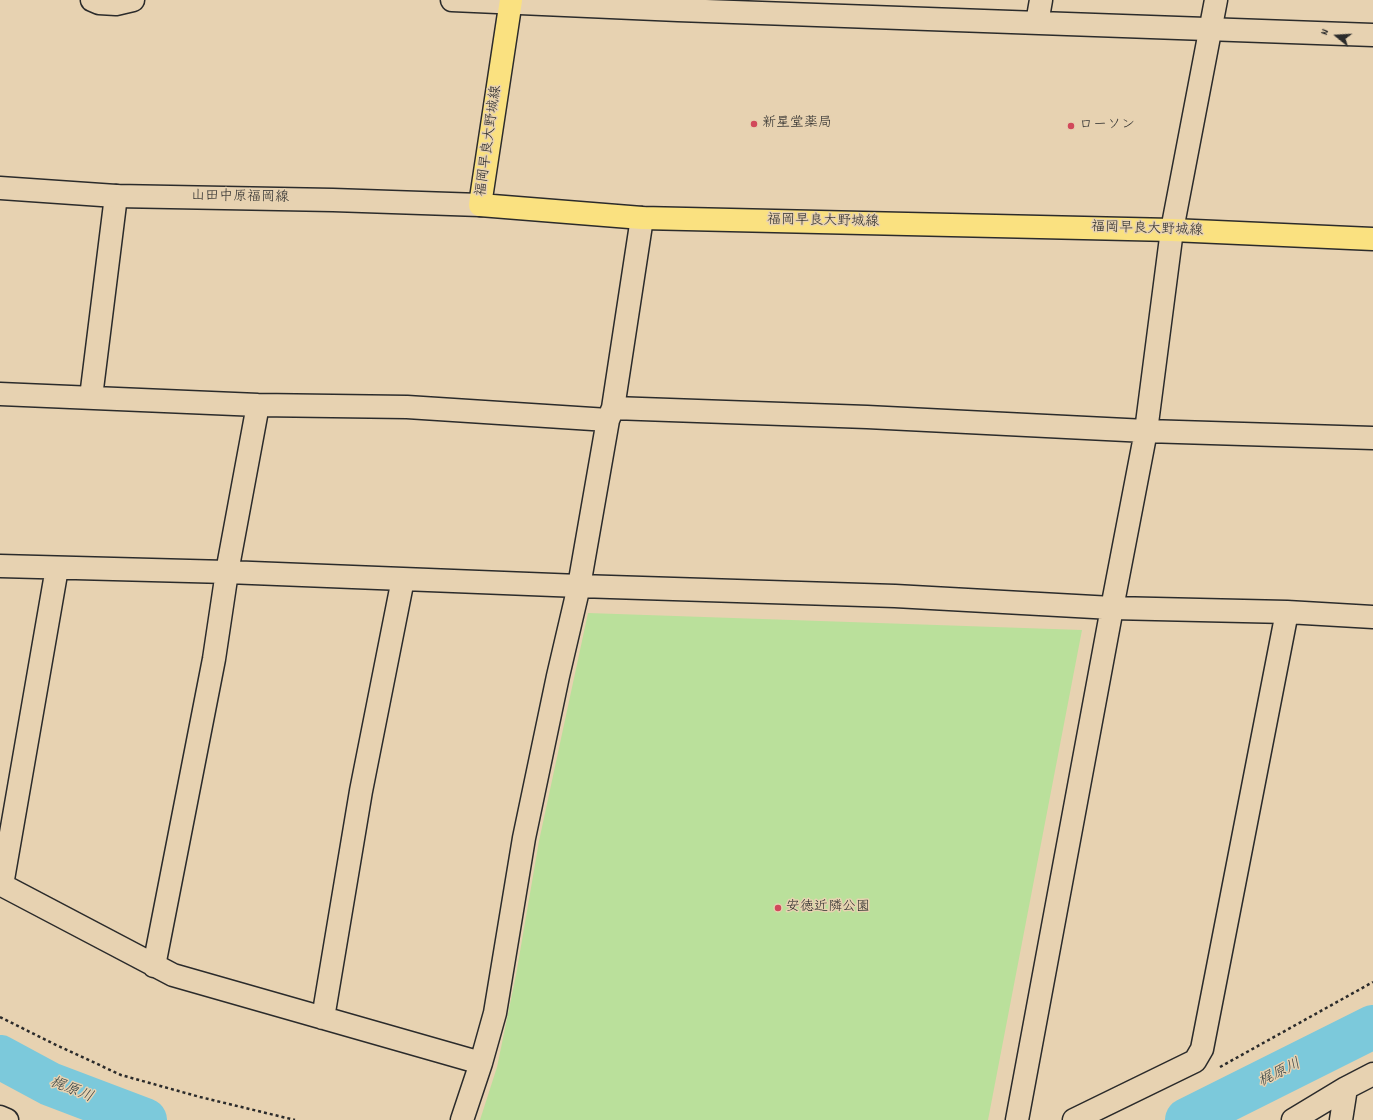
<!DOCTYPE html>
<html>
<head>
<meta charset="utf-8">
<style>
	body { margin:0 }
	#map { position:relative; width:1373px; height:1120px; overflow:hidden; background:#e7d2b1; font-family:Dekko,sans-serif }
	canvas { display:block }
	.north { position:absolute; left:1317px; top:16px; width:40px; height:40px; -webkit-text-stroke:3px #e7d2b1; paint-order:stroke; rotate:288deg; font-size:11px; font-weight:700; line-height:16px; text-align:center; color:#2b2b2b }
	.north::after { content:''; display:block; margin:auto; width:14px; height:18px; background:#2b2b2b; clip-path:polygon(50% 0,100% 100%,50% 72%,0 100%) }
</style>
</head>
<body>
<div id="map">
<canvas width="1373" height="1120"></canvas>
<div class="north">N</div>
</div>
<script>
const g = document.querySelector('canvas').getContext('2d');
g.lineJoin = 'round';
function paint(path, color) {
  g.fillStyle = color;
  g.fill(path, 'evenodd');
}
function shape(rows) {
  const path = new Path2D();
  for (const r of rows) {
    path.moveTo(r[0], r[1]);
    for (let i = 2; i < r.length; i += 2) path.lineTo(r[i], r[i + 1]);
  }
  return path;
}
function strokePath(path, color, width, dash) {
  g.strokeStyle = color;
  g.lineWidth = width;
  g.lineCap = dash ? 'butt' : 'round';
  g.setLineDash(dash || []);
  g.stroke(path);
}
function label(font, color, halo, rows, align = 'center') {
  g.font = font + ' Dekko,"Klee One",sans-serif';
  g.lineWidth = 3;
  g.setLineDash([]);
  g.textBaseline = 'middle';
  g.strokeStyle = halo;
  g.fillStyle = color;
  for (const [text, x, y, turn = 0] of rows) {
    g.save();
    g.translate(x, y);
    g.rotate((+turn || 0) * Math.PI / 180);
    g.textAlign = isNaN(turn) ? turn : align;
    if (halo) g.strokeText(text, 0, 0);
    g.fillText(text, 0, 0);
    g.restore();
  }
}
paint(shape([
	[588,613,1082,630,988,1120,480,1120,497,1067,516,975,539,841]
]), '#bae09b');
strokePath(shape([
	[0,1057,50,1084,145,1120],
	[1187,1120,1373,1027]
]), '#7cc9db', 44);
const minor = shape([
	[92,0,99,3,116,4,133,0],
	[452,0,678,10,1373,35],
	[1037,23,1041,0],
	[642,218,613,408,608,420,579,586,895,596,1112,608,1017,1120],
	[1172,230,1146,431,1112,608,1287,612,1373,617],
	[0,394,258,405,407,407,608,420],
	[91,397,116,196],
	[613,408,867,417,1146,431,1373,438],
	[0,566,227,572,579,586,558,676,524,838,495,1013,481,1063,462,1120],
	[0,884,173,975,481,1063],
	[2,885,57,568],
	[154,966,214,659,227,572,258,405],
	[323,1018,361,791,403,579],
	[0,1117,7,1120],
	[1074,1120,1195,1061,1202,1049,1287,612],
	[1293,1120,1346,1088,1373,1074],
	[1341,1120,1346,1088]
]);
const tertiary = shape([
	[1172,230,1216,0]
]);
const secondary = shape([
	[0,188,116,196,333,200,480,205]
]);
const primary = shape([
	[511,0,480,205,642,218,1172,230,1373,239]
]);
strokePath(minor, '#2b2b2b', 25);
strokePath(tertiary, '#2b2b2b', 25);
strokePath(secondary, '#2b2b2b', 25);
strokePath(primary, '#2b2b2b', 25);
strokePath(shape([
	[0,1017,52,1043,121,1075,200,1097,295,1120],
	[1220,1067,1373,982]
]), '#2b2b2b', 2.5, [3, 3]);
strokePath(minor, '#e7d2b1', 22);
strokePath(tertiary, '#e7d2b1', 22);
strokePath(secondary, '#e7d2b1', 22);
strokePath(primary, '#fae180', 22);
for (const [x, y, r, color] of [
	[754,124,4,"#d1495b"],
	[1071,126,4,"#d1495b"],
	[778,908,4,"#d1495b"]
]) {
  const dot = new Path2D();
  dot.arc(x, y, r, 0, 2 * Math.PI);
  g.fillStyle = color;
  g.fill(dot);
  strokePath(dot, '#e7d2b1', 1.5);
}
label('14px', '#2b2b2b', '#e7d2b1', [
	["新星堂薬局",762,124],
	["ローソン",1079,126],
	["安徳近隣公園",786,908]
], 'left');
label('14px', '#2b2b2b', '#e7d2b1', [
	["福岡早良大野城線",490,141,-82],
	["山田中原福岡線",240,198,1],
	["福岡早良大野城線",823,222,1],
	["福岡早良大野城線",1147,230,2]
]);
label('italic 15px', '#374345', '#e7d2b1', [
	["梶原川",1280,1074,-26],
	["梶原川",71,1091,22]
]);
</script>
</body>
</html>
